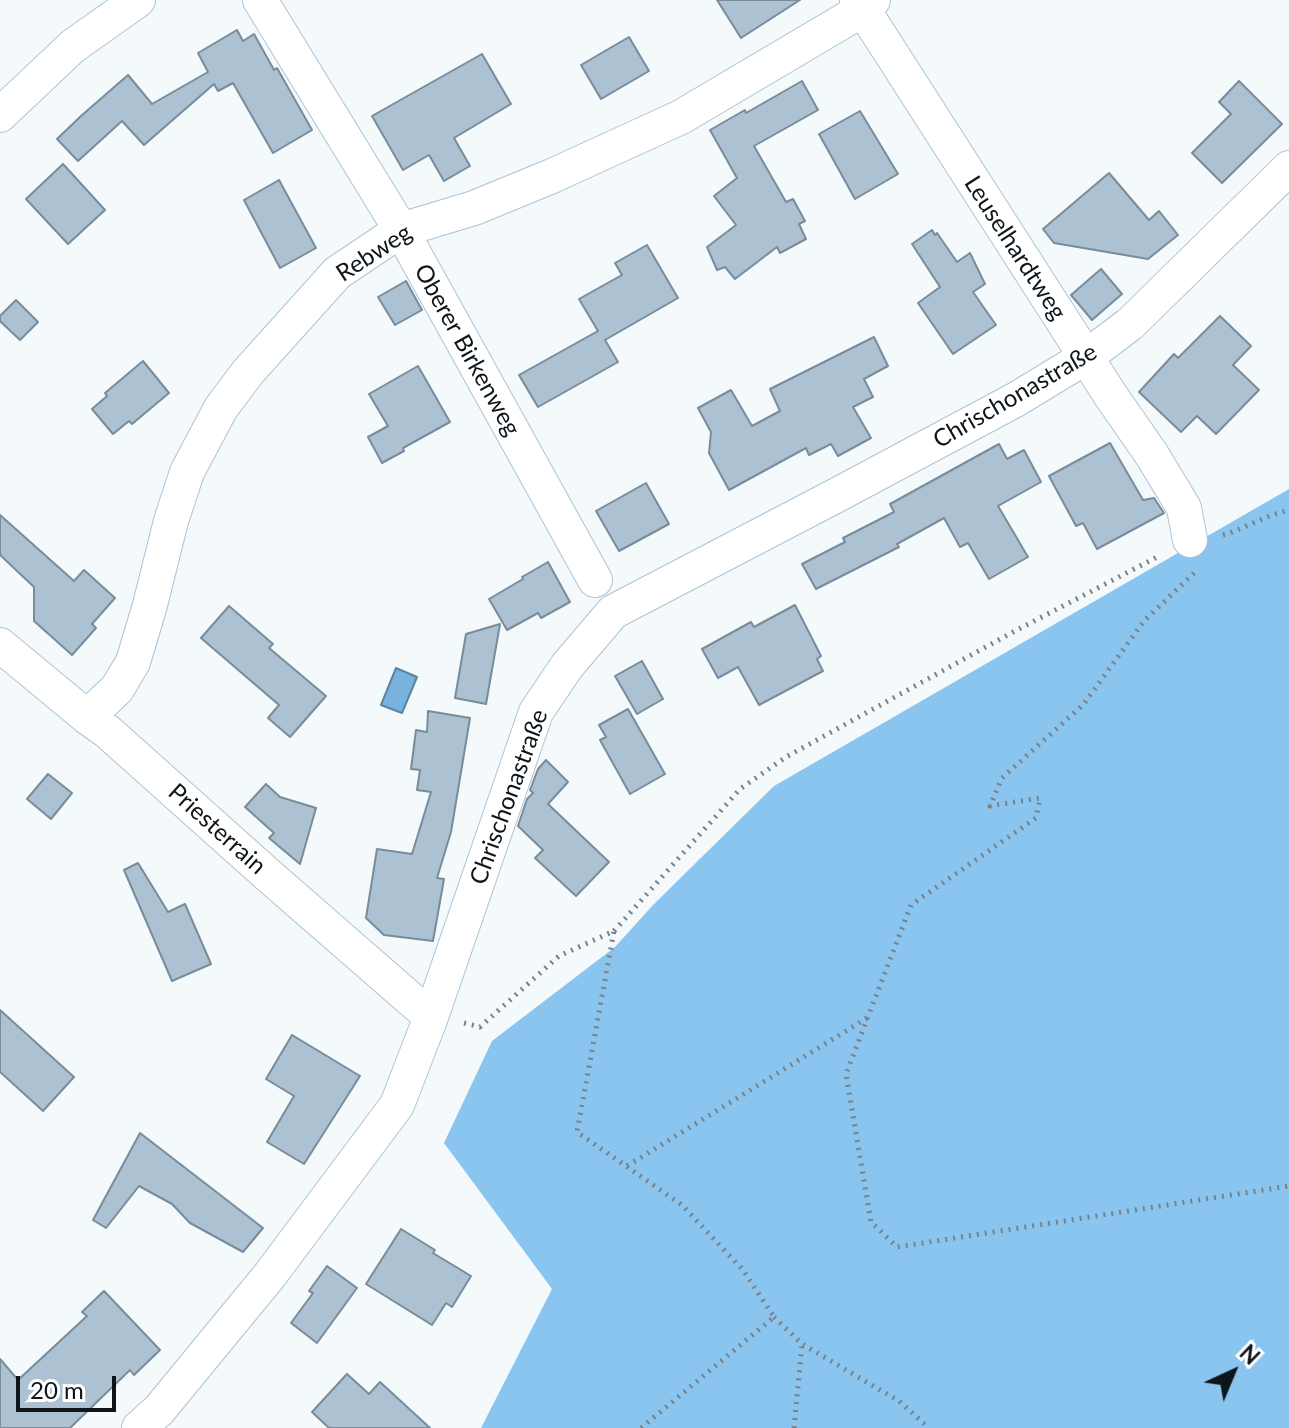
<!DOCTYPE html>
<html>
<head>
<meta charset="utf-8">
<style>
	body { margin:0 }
	#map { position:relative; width:1289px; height:1428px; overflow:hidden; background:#f4f9fc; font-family:Lato,sans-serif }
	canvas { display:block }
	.north { position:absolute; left:1193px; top:1332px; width:80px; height:80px; -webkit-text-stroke:6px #fff; paint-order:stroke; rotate:44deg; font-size:22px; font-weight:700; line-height:32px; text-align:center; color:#0d151a }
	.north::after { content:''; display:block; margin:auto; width:28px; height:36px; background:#0d151a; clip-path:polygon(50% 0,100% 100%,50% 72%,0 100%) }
	.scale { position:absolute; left:16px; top:1376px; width:100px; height:36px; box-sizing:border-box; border:4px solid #0d151a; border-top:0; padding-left:10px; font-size:24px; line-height:28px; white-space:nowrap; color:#0d151a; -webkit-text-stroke:6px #fff; paint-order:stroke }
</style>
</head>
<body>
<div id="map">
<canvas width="1289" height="1428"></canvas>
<div class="north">N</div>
<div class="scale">20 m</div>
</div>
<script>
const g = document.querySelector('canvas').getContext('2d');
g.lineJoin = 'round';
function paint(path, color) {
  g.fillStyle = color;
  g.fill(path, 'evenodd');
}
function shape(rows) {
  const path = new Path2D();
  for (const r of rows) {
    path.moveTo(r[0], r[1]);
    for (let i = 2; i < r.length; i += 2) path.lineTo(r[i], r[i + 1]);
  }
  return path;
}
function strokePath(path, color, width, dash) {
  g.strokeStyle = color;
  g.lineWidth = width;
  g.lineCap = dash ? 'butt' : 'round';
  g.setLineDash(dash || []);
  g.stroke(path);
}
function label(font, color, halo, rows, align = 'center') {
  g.font = font + ' Lato,sans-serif';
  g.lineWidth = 6;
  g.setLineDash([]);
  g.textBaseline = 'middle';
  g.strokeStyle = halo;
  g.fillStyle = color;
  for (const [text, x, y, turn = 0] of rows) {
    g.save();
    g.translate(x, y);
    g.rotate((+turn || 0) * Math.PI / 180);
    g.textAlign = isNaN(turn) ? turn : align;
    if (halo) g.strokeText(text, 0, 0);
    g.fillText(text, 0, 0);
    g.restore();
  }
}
paint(shape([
	[1289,489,1289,1428,481,1428,552,1289,444,1143,492,1041,615,947,654,904,774,786]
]), '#8ac5f0');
const water = shape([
	[396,668,417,677,402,713,381,705,396,668]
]);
paint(water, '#79b3dd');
strokePath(water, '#5984a2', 2);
const building = shape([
	[717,0,800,0,741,38,717,0],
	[237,30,243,41,254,34,274,70,277,68,312,130,273,153,233,83,218,91,214,84,144,145,122,121,78,161,57,139,81,116,128,75,152,104,208,72,198,53,237,30],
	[629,37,649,71,601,99,581,65,629,37],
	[482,54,511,104,454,138,470,166,444,181,429,155,403,170,372,116,482,54],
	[802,81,818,110,754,146,786,202,793,199,805,221,799,224,806,239,780,253,777,247,735,279,725,267,717,270,707,247,736,225,714,196,737,178,710,130,745,110,746,113,802,81],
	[1239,81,1282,124,1222,183,1192,153,1231,114,1219,102,1239,81],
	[860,111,898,174,855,199,819,134,860,111],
	[63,164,105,210,68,244,26,199,63,164],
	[1109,173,1149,220,1159,211,1178,235,1148,259,1054,243,1043,229,1109,173],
	[279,180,316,248,280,268,244,200,279,180],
	[932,230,935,235,937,233,957,262,970,253,985,284,973,292,996,325,953,354,918,303,940,287,912,244,932,230],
	[647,245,678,298,605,340,618,362,538,407,519,375,598,331,579,299,622,275,615,263,647,245],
	[1101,269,1122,294,1092,320,1071,295,1101,269],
	[406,281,422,310,395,325,378,297,406,281],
	[16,300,38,322,20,340,0,321,0,316,16,300],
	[1220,316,1251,346,1233,365,1259,390,1216,434,1197,416,1181,432,1139,392,1174,354,1178,358,1220,316],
	[874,337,888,366,864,379,873,397,853,407,871,438,838,456,831,444,809,455,806,448,729,490,709,453,711,432,698,408,731,390,752,426,780,411,770,389,874,337],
	[143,361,169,393,132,424,129,421,113,434,92,409,107,396,105,393,143,361],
	[418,366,450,422,403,448,404,451,382,463,368,437,388,426,369,394,418,366],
	[1110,443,1143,500,1154,498,1164,513,1097,549,1083,523,1076,526,1049,476,1110,443],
	[999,444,1007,459,1024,450,1041,482,998,506,1028,557,989,579,968,543,960,547,944,518,897,544,899,547,816,589,802,564,845,542,843,538,894,512,890,504,999,444],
	[646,483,669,524,619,551,596,511,646,483],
	[0,515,74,581,84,570,115,598,92,624,96,628,72,655,34,621,34,587,0,555,0,515],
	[548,562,570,602,541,618,538,613,507,630,489,599,523,579,522,577,548,562],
	[795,605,821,656,817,659,823,671,759,705,738,667,718,678,702,649,751,622,754,627,795,605],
	[229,606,273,644,269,648,326,696,290,737,268,718,279,705,201,638,229,606],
	[500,624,486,704,455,698,466,634,500,624],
	[642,661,663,699,637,714,615,676,642,661],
	[628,709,665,774,630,794,600,740,606,737,599,725,628,709],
	[428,711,470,718,451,832,437,878,444,879,433,941,384,935,366,918,377,849,412,854,431,792,417,790,420,770,411,769,416,730,427,732,428,711],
	[546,760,568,782,548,804,609,862,576,896,535,858,543,850,518,826,527,799,533,793,530,790,538,769,546,760],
	[48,774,72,793,51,819,27,799,48,774],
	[266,784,280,797,316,808,300,864,269,838,274,833,245,807,266,784],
	[138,863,168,912,185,904,211,964,172,981,124,870,138,863],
	[0,1010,74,1077,43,1111,0,1072,0,1010],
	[292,1035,360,1076,304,1164,267,1142,294,1096,266,1079,292,1035],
	[140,1133,263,1228,243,1252,190,1223,172,1204,139,1186,106,1228,93,1220,140,1133],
	[401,1229,435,1250,433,1253,471,1276,452,1307,446,1303,432,1325,366,1284,401,1229],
	[327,1266,357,1288,317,1343,291,1323,313,1293,309,1291,327,1266],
	[104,1291,160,1350,134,1375,130,1370,70,1428,0,1428,0,1359,18,1380,87,1316,82,1312,104,1291],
	[347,1374,369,1394,380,1382,430,1428,329,1428,312,1412,347,1374]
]);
paint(building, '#acc1d1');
strokePath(building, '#788c9b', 2);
const minor = shape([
	[260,0,401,230,595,580],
	[857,0,1111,396,1152,455,1184,508,1190,540],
	[0,115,73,46,138,0],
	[0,645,87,717,108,732,268,875,431,1017],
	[87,717,117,689,133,662,150,605,171,521,187,472,221,408,248,372,337,273,401,230,474,208,552,176,681,117,862,10,873,0],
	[139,1428,159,1410,270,1275,397,1105,431,1017,536,712,567,666,613,612,837,495,1015,400,1086,357,1130,324,1289,168]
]);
strokePath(minor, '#aec3d3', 36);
strokePath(shape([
	[1223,535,1230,533,1272,515,1289,510],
	[1194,573,1144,621,1083,705,1002,778,990,806,1040,798,1036,818,911,905,846,1074,871,1222,897,1247,1289,1186],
	[614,931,740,789,786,757,1013,632,1161,555],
	[464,1023,480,1027,559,956,614,931,577,1132,682,1205,743,1270,774,1317,641,1428],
	[627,1166,867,1018],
	[774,1317,802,1344,899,1401,929,1428],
	[794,1428,802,1344]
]), '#7b8286', 5, [2, 6]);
strokePath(minor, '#fff', 34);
label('24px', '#0d151a', '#fff', [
	["Leuselhardtweg",1015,248,57],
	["Rebweg",374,253,-33],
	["Oberer Birkenweg",467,350,61],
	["Chrischonastraße",1015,396,-30],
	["Chrischonastraße",509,797,-70],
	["Priesterrain",217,829,42]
]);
</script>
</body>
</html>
